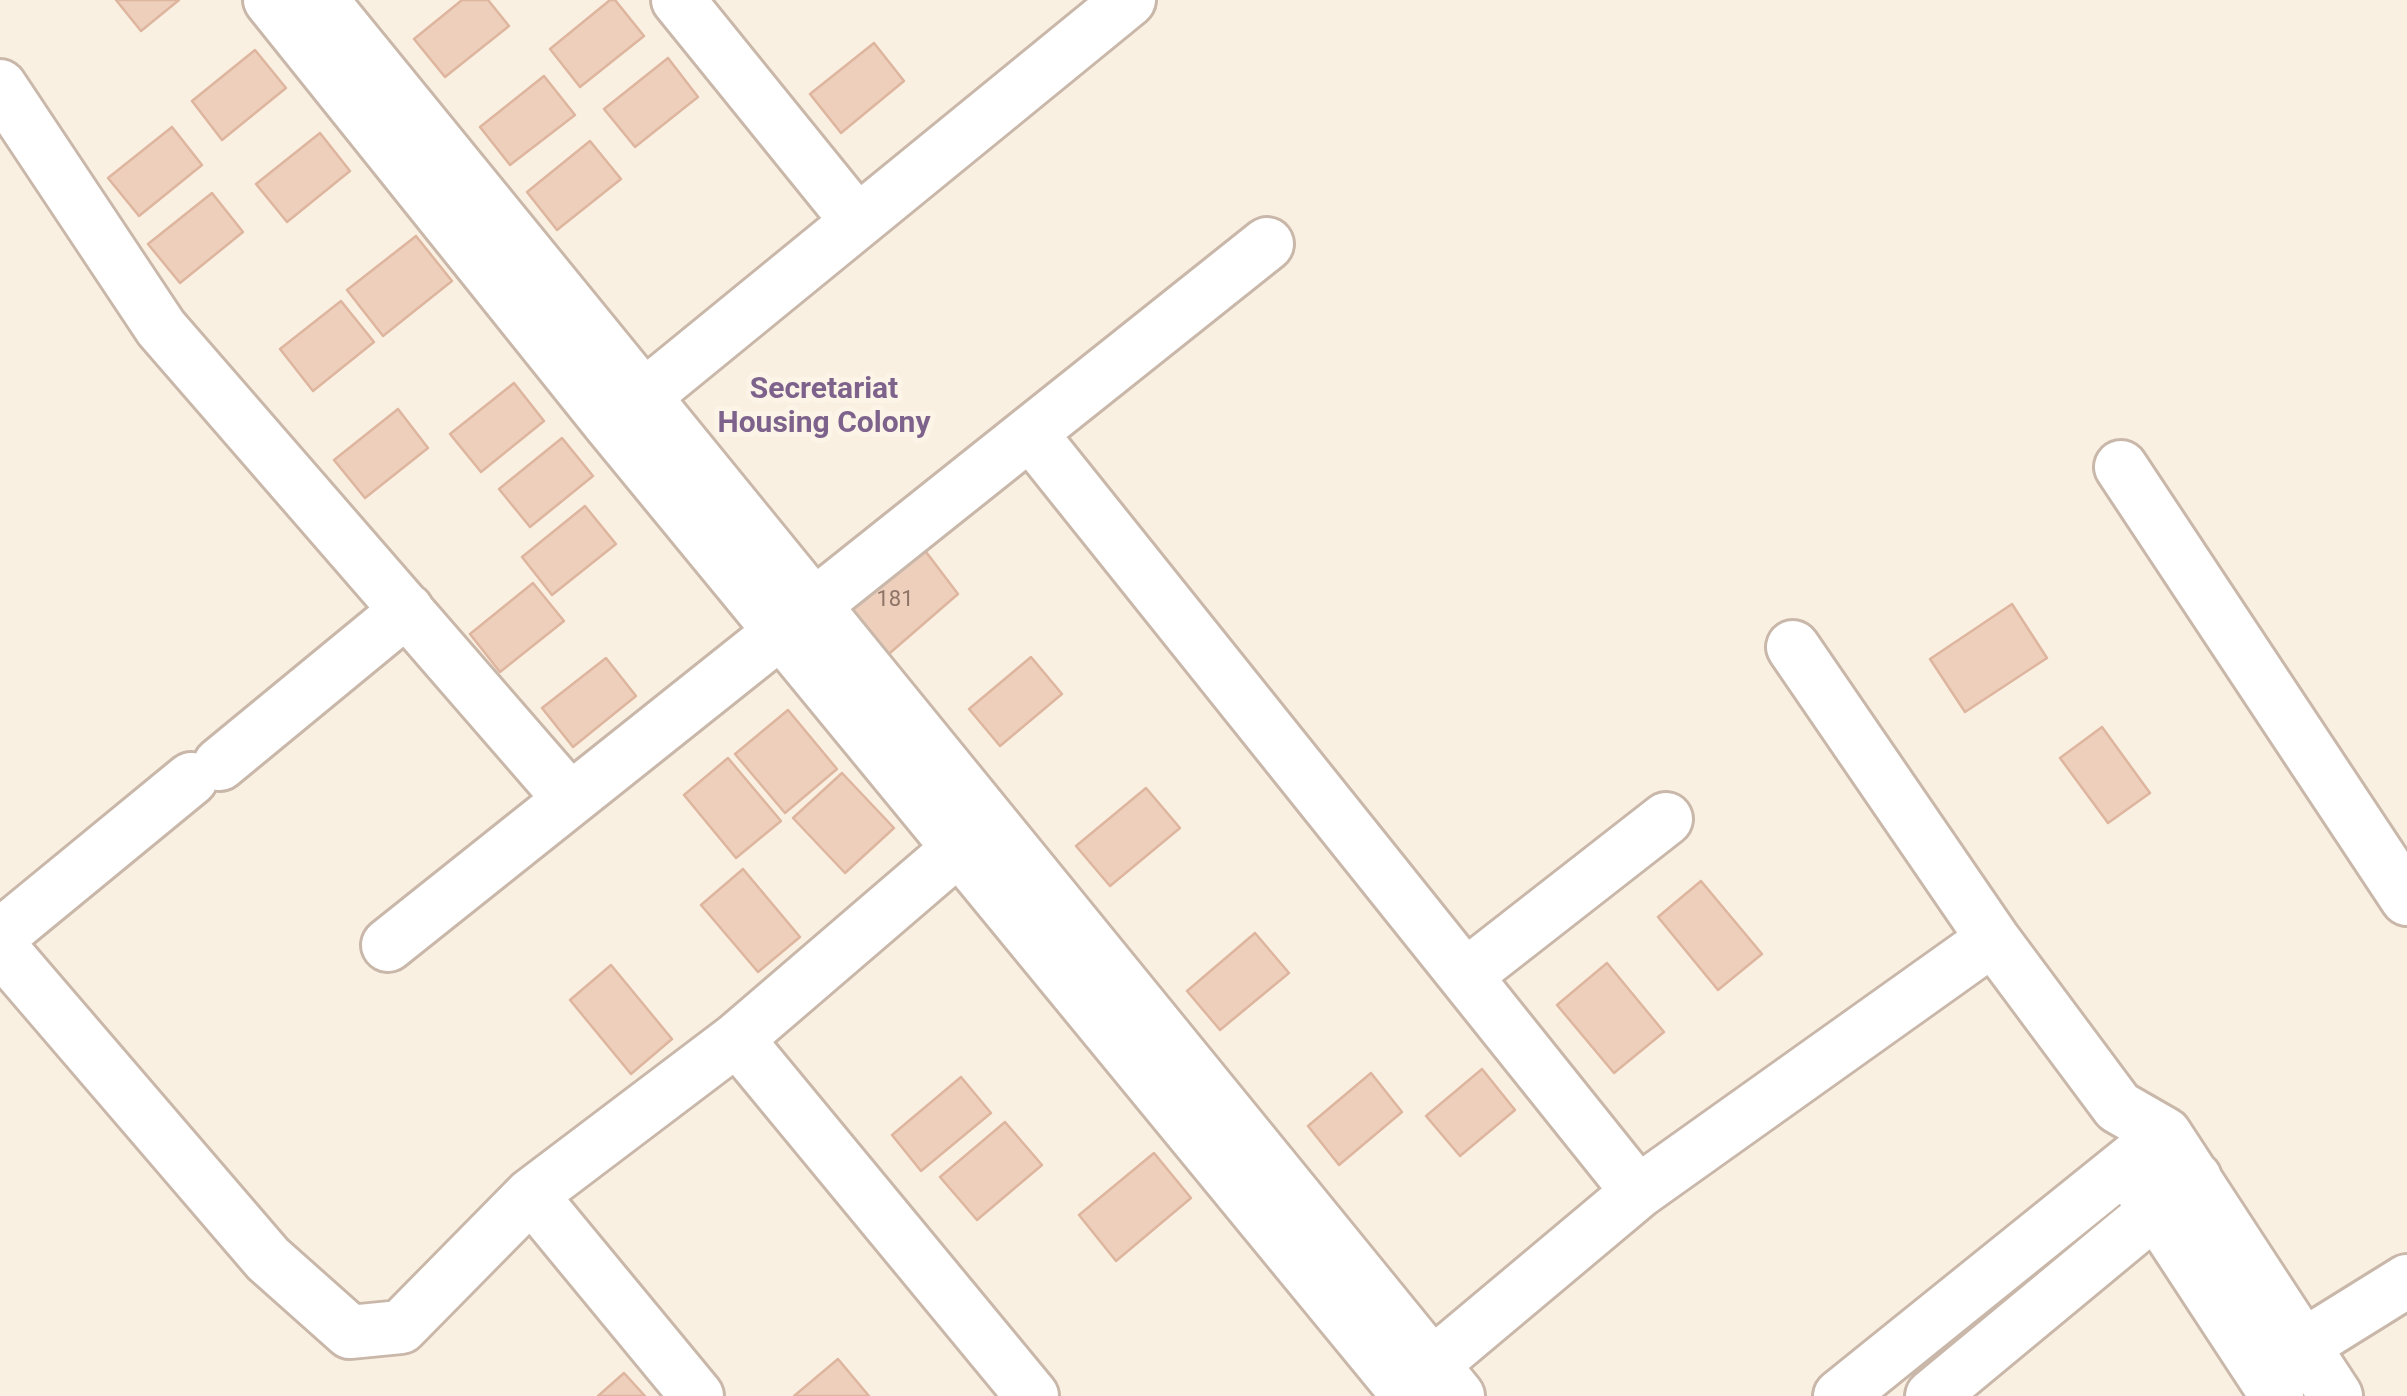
<!DOCTYPE html>
<html>
<head>
<meta charset="utf-8">
<style>
	body { margin:0 }
	canvas { display:block; background:#faf0e2 }
</style>
</head>
<body>
<canvas width="2407" height="1396"></canvas>
<script>
const g = document.querySelector('canvas').getContext('2d');
g.lineJoin = 'round';
function paint(path, color) {
  g.fillStyle = color;
  g.fill(path, 'evenodd');
}
function shape(rows) {
  const path = new Path2D();
  for (const r of rows) {
    path.moveTo(r[0], r[1]);
    for (let i = 2; i < r.length; i += 2) path.lineTo(r[i], r[i + 1]);
  }
  return path;
}
function strokePath(path, color, width, dash) {
  g.strokeStyle = color;
  g.lineWidth = width;
  g.lineCap = dash ? 'butt' : 'round';
  g.setLineDash(dash || []);
  g.stroke(path);
}
function label(font, color, halo, rows, align = 'center') {
  g.font = font + ' Roboto,sans-serif';
  g.lineWidth = 10;
  g.setLineDash([]);
  g.textBaseline = 'middle';
  g.strokeStyle = halo;
  g.fillStyle = color;
  for (const [text, x, y, turn = 0] of rows) {
    g.save();
    g.translate(x, y);
    g.rotate((+turn || 0) * Math.PI / 180);
    g.textAlign = isNaN(turn) ? turn : align;
    if (halo) g.strokeText(text, 0, 0);
    g.fillText(text, 0, 0);
    g.restore();
  }
}
const building = shape([
	[116,0,179,0,141,31,116,0],
	[462,0,488,0,509,26,445,77,414,39,462,0],
	[610,0,615,0,644,36,580,87,550,49,610,0],
	[874,43,904,81,841,133,810,94,874,43],
	[255,50,286,88,222,140,192,101,255,50],
	[668,58,698,97,635,147,604,109,668,58],
	[544,76,575,115,510,165,480,127,544,76],
	[172,127,202,165,139,216,108,178,172,127],
	[320,133,350,171,287,222,256,184,320,133],
	[590,141,621,179,557,230,527,192,590,141],
	[212,193,243,232,180,283,148,244,212,193],
	[416,236,452,281,383,336,347,290,416,236],
	[341,301,374,342,313,391,280,349,341,301],
	[514,383,544,421,481,472,450,434,514,383],
	[398,409,428,448,365,498,334,460,398,409],
	[562,438,593,476,530,527,499,489,562,438],
	[585,506,616,544,552,595,522,557,585,506],
	[917,540,958,594,883,659,830,605,917,540],
	[533,583,564,621,500,672,470,634,533,583],
	[2012,604,2047,658,1965,712,1930,659,2012,604],
	[1031,657,1062,694,1000,746,969,709,1031,657],
	[606,658,636,696,573,747,542,708,606,658],
	[788,710,837,769,785,813,735,754,788,710],
	[2102,727,2150,793,2108,823,2060,758,2102,727],
	[728,758,781,821,736,858,684,795,728,758],
	[842,773,894,828,845,873,793,818,842,773],
	[1146,788,1180,828,1110,886,1076,846,1146,788],
	[743,869,800,937,758,972,701,905,743,869],
	[1701,881,1762,954,1718,990,1658,917,1701,881],
	[1255,933,1289,973,1220,1030,1187,991,1255,933],
	[1607,963,1664,1032,1614,1073,1557,1005,1607,963],
	[611,965,672,1039,631,1074,570,1000,611,965],
	[1482,1069,1515,1110,1460,1156,1426,1116,1482,1069],
	[1371,1073,1402,1112,1339,1165,1308,1126,1371,1073],
	[961,1077,991,1113,921,1171,892,1135,961,1077],
	[1005,1122,1042,1165,977,1220,940,1177,1005,1122],
	[1154,1153,1191,1198,1116,1261,1079,1215,1154,1153],
	[838,1359,869,1396,794,1396,838,1359],
	[624,1373,645,1396,598,1396,624,1373]
]);
paint(building, '#edcfbc');
strokePath(building, '#deb59e', 2.5);
const street = shape([
	[270,0,610,424,1409,1396],
	[321,0,1458,1396],
	[678,0,857,221],
	[0,86,161,328,570,799],
	[615,420,1129,0],
	[1030,433,1638,1192],
	[2121,467,2407,899],
	[1793,647,1993,939,2118,1107,2165,1134,2336,1396],
	[220,764,407,610],
	[0,936,191,779],
	[388,945,1267,244],
	[0,947,268,1259,350,1332,401,1327,531,1195,737,1039,985,826],
	[1465,976,1666,819],
	[737,1039,1032,1396],
	[2138,1184,2277,1396],
	[531,1195,697,1396],
	[2304,1345,2407,1281],
	[1433,1364,1638,1192,1993,939],
	[1840,1396,2165,1134],
	[1932,1396,2195,1178]
]);
strokePath(street, '#c9b8aa', 58);
strokePath(street, '#fff', 52);
label('22px', '#8e7567', null, [
	["181",895,600]
]);
label('bold 30px', '#7d638c', '#fdf4e8', [
	["Secretariat",824,390],
	["Housing Colony",824,424]
]);
</script>
</body>
</html>
